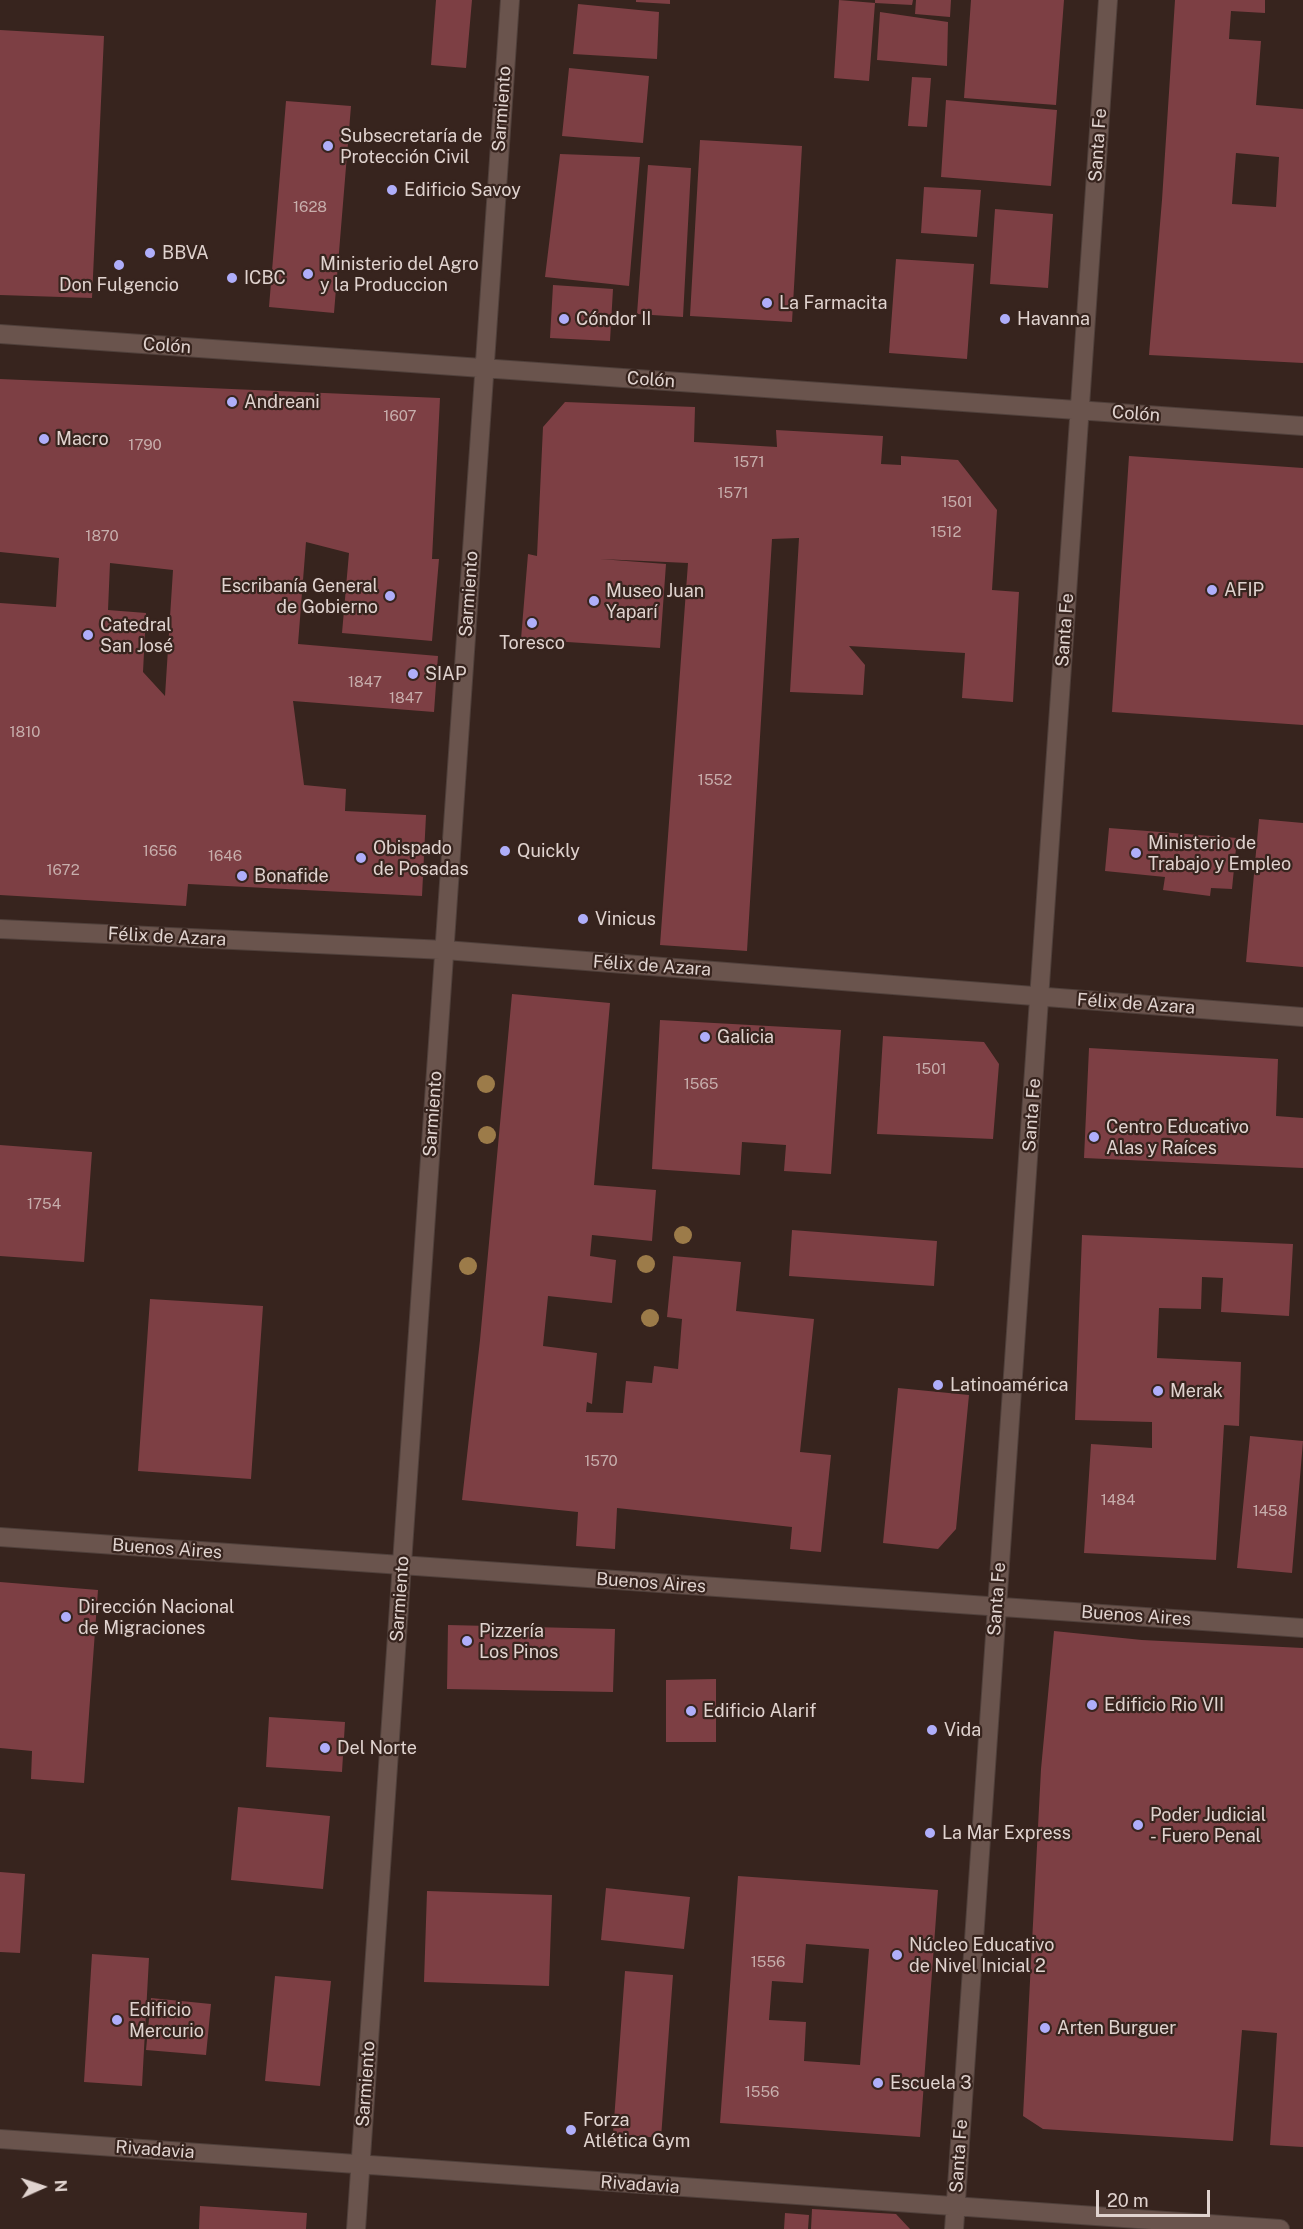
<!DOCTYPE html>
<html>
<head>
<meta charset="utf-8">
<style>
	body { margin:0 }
	#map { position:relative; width:1303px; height:2229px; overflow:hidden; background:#37241e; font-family:"Public Sans",sans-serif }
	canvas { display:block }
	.north { position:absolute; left:12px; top:2157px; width:60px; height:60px; -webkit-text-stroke:4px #37241e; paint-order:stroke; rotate:87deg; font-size:16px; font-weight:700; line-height:24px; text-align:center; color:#e0d3cf }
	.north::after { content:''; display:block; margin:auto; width:21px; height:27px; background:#e0d3cf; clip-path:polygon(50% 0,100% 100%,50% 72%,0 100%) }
	.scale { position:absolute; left:1096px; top:2190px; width:114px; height:27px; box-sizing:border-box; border:3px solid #e0d3cf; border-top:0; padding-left:8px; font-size:18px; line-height:21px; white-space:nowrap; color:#e0d3cf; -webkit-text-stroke:4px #37241e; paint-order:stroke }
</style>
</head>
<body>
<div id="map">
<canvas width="1303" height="2229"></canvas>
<div class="north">N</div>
<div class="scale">20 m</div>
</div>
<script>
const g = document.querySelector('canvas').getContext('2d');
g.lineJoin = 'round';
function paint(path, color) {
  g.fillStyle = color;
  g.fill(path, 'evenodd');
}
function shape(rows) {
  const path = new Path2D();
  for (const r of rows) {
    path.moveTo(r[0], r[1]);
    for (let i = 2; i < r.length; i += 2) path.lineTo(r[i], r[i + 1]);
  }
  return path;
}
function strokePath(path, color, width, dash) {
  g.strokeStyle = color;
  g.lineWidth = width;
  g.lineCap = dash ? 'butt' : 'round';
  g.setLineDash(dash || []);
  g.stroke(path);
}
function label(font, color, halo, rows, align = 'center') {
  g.font = font + ' "Public Sans",sans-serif';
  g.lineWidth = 4.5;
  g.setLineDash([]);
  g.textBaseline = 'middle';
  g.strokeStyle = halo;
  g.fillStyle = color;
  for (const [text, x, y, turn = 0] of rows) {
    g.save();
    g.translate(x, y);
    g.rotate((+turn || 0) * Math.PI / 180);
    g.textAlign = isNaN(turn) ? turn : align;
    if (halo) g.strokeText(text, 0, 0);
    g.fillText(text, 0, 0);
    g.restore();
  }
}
paint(shape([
	[436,0,472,0,466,68,431,65],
	[636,0,670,0,670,4,636,2],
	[839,0,875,3,875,0,913,0,912,5,875,3,869,81,834,78],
	[916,0,951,0,950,17,915,14],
	[971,0,1064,0,1056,105,964,98],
	[1175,0,1265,0,1265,13,1231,11,1229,39,1261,41,1256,105,1303,109,1303,363,1149,355,1162,200],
	[1236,153,1279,157,1276,207,1232,204],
	[578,4,659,12,657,59,573,54],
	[880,12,948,22,947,66,877,60],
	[0,30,104,36,92,298,0,295],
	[569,68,649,76,643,143,562,136],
	[912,77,931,78,927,127,908,126],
	[946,100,1057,110,1051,186,941,177],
	[286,101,351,106,334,313,269,307],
	[700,140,802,146,792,322,690,316],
	[560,154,640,157,629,286,545,277],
	[648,165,691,168,683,317,637,314],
	[924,187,981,190,977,237,921,233],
	[995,209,1053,214,1048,288,990,284],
	[896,259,974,264,967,359,889,353],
	[553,285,613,289,610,341,550,338],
	[0,379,440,398,432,559,439,559,432,641,342,633,349,553,306,542,298,644,438,656,434,712,293,701,304,785,346,789,345,811,426,815,422,896,188,884,186,906,0,895,0,603,56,607,59,558,0,552],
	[110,563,173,570,165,696,143,672,146,613,108,610],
	[565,402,695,407,694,442,777,447,776,430,883,436,881,464,901,465,901,456,958,460,997,510,992,590,1019,592,1013,702,962,698,965,653,849,646,865,665,863,695,790,692,799,538,772,539,747,951,660,945,688,563,600,559,666,564,660,648,521,639,528,554,537,556,543,427],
	[1129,456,1303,468,1303,725,1112,712],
	[1259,819,1303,823,1303,967,1246,962],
	[1109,828,1237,838,1232,889,1211,888,1210,896,1163,890,1165,877,1105,871],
	[512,994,610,1003,594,1185,656,1190,652,1241,592,1235,590,1256,616,1260,612,1303,548,1296,543,1346,597,1353,592,1404,587,1402,586,1412,623,1413,626,1381,652,1383,654,1366,678,1369,682,1319,667,1317,673,1256,741,1262,736,1311,814,1319,800,1452,831,1455,821,1552,790,1549,792,1527,617,1508,615,1549,576,1546,578,1512,462,1500,480,1340],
	[660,1020,841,1030,831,1174,784,1171,786,1145,742,1142,740,1175,652,1169],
	[883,1036,984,1042,999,1064,993,1139,877,1134],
	[1089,1048,1278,1059,1276,1116,1303,1118,1303,1168,1084,1158],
	[0,1145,92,1152,84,1262,0,1256],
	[792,1230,937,1241,934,1286,789,1276],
	[1082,1235,1293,1244,1289,1316,1221,1312,1223,1278,1202,1277,1201,1309,1159,1308,1157,1358,1241,1362,1239,1426,1224,1425,1216,1560,1084,1553,1091,1444,1152,1448,1152,1422,1075,1420],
	[150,1299,263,1306,251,1479,138,1471],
	[898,1388,969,1395,956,1529,938,1549,883,1543],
	[1250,1436,1303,1441,1292,1573,1237,1568],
	[0,1582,98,1590,84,1783,31,1779,32,1751,0,1748],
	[448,1625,615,1629,613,1692,447,1689],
	[1054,1631,1142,1640,1303,1648,1303,2147,1270,2145,1277,2033,1242,2030,1233,2141,1043,2129,1023,2116,1041,1769],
	[716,1679,716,1742,666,1742,666,1680],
	[269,1717,345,1722,342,1772,266,1767],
	[238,1807,330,1816,323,1889,231,1880],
	[0,1872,25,1874,20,1953,0,1952],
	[738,1876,938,1890,920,2137,720,2123],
	[806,1944,869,1949,860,2065,804,2061,806,2022,769,2020,772,1981,803,1983],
	[606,1888,690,1897,684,1949,601,1940],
	[427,1891,552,1895,549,1986,424,1982],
	[92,1954,149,1958,142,2086,84,2082],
	[625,1971,673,1975,661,2138,613,2134],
	[275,1976,331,1981,320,2086,265,2081],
	[151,1998,211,2004,206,2055,146,2050],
	[200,2206,307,2213,306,2229,199,2229],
	[812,2209,896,2214,910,2229,811,2229],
	[785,2213,809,2215,808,2229,784,2229]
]), '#7d3f44');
const minor = shape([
	[0,334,1303,426],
	[0,929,445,950,1303,1017],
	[0,1537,1303,1628],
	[0,2139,1280,2229],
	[356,2229,510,0],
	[954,2229,1108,0]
]);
strokePath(minor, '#50403b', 20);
strokePath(minor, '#6a544d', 18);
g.fillStyle = '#9c7b49';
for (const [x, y] of [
	[486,1084],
	[487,1135],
	[683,1235],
	[646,1264],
	[468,1266],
	[650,1318]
]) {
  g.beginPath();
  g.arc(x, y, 9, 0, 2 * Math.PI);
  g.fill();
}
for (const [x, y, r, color] of [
	[328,146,6,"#afaefa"],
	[392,190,6,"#afaefa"],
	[150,253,6,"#afaefa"],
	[119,265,6,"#afaefa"],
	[308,274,6,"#afaefa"],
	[232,278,6,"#afaefa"],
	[767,303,6,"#afaefa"],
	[564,319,6,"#afaefa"],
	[1005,319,6,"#afaefa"],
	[232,402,6,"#afaefa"],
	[44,439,6,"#afaefa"],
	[1212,590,6,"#afaefa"],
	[390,596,6,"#afaefa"],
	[594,601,6,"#afaefa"],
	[532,623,6,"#afaefa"],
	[88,635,6,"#afaefa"],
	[413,674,6,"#afaefa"],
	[505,851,6,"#afaefa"],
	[1136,853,6,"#afaefa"],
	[361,858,6,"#afaefa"],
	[242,876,6,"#afaefa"],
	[583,919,6,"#afaefa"],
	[705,1037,6,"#afaefa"],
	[1094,1137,6,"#afaefa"],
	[938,1385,6,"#afaefa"],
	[1158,1391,6,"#afaefa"],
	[66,1617,6,"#afaefa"],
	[467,1641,6,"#afaefa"],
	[1092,1705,6,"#afaefa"],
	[691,1711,6,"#afaefa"],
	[932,1730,6,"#afaefa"],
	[325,1748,6,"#afaefa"],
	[1138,1825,6,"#afaefa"],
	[930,1833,6,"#afaefa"],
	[897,1955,6,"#afaefa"],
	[117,2020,6,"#afaefa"],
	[1045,2028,6,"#afaefa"],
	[878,2083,6,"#afaefa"],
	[571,2130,6,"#afaefa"]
]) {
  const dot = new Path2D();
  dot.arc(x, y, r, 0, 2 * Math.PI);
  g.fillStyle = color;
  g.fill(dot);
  strokePath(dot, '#37241e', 2);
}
label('15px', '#c7aeac', null, [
	["1628",310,207],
	["1607",400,416],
	["1790",145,445],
	["1571",749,462],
	["1571",733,493],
	["1501",957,502],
	["1512",946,532],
	["1870",102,536],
	["1847",365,682],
	["1847",406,698],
	["1810",25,732],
	["1552",715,780],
	["1656",160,851],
	["1646",225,856],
	["1672",63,870],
	["1501",931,1069],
	["1565",701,1084],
	["1754",44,1204],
	["1570",601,1461],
	["1484",1118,1500],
	["1458",1270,1511],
	["1556",768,1962],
	["1556",762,2092]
]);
label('18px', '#e0d3cf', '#37241e', [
	["Sarmiento",502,109,-86],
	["Santa Fe",1098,145,-86],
	["Colón",167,346,4],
	["Colón",651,380,4],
	["Colón",1136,414,4],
	["Sarmiento",469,594,-86],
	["Santa Fe",1065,630,-86],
	["Félix de Azara",167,937,3],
	["Félix de Azara",652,966,4],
	["Félix de Azara",1136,1004,4],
	["Sarmiento",433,1114,-86],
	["Santa Fe",1032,1115,-86],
	["Buenos Aires",167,1549,4],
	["Buenos Aires",651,1583,4],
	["Sarmiento",400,1599,-86],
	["Santa Fe",997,1599,-86],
	["Buenos Aires",1136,1616,4],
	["Sarmiento",366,2084,-86],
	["Rivadavia",155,2150,4],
	["Santa Fe",959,2156,-86],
	["Rivadavia",640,2185,4]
]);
label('18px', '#e0d3cf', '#37241e', [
	["Subsecretaría de",340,136],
	["Protección Civil",340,157],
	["Edificio Savoy",404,190],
	["BBVA",162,253],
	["Ministerio del Agro",320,264],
	["y la Produccion",320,285],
	["ICBC",244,278],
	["Don Fulgencio",119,285,"center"],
	["La Farmacita",779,303],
	["Cóndor II",576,319],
	["Havanna",1017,319],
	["Andreani",244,402],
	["Macro",56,439],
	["Escribanía General",378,586,"right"],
	["de Gobierno",378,607,"right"],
	["AFIP",1224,590],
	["Museo Juan",606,591],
	["Yaparí",606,612],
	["Catedral",100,625],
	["San José",100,646],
	["Toresco",532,643,"center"],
	["SIAP",425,674],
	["Ministerio de",1148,843],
	["Trabajo y Empleo",1148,864],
	["Obispado",373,848],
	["de Posadas",373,869],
	["Quickly",517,851],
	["Bonafide",254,876],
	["Vinicus",595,919],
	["Galicia",717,1037],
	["Centro Educativo",1106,1127],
	["Alas y Raíces",1106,1148],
	["Latinoamérica",950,1385],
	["Merak",1170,1391],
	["Dirección Nacional",78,1607],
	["de Migraciones",78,1628],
	["Pizzería",479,1631],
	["Los Pinos",479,1652],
	["Edificio Rio VII",1104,1705],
	["Edificio Alarif",703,1711],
	["Vida",944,1730],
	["Del Norte",337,1748],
	["Poder Judicial",1150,1815],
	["- Fuero Penal",1150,1836],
	["La Mar Express",942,1833],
	["Núcleo Educativo",909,1945],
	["de Nivel Inicial 2",909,1966],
	["Edificio",129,2010],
	["Mercurio",129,2031],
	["Arten Burguer",1057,2028],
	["Escuela 3",890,2083],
	["Forza",583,2120],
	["Atlética Gym",583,2141]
], 'left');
</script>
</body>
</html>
